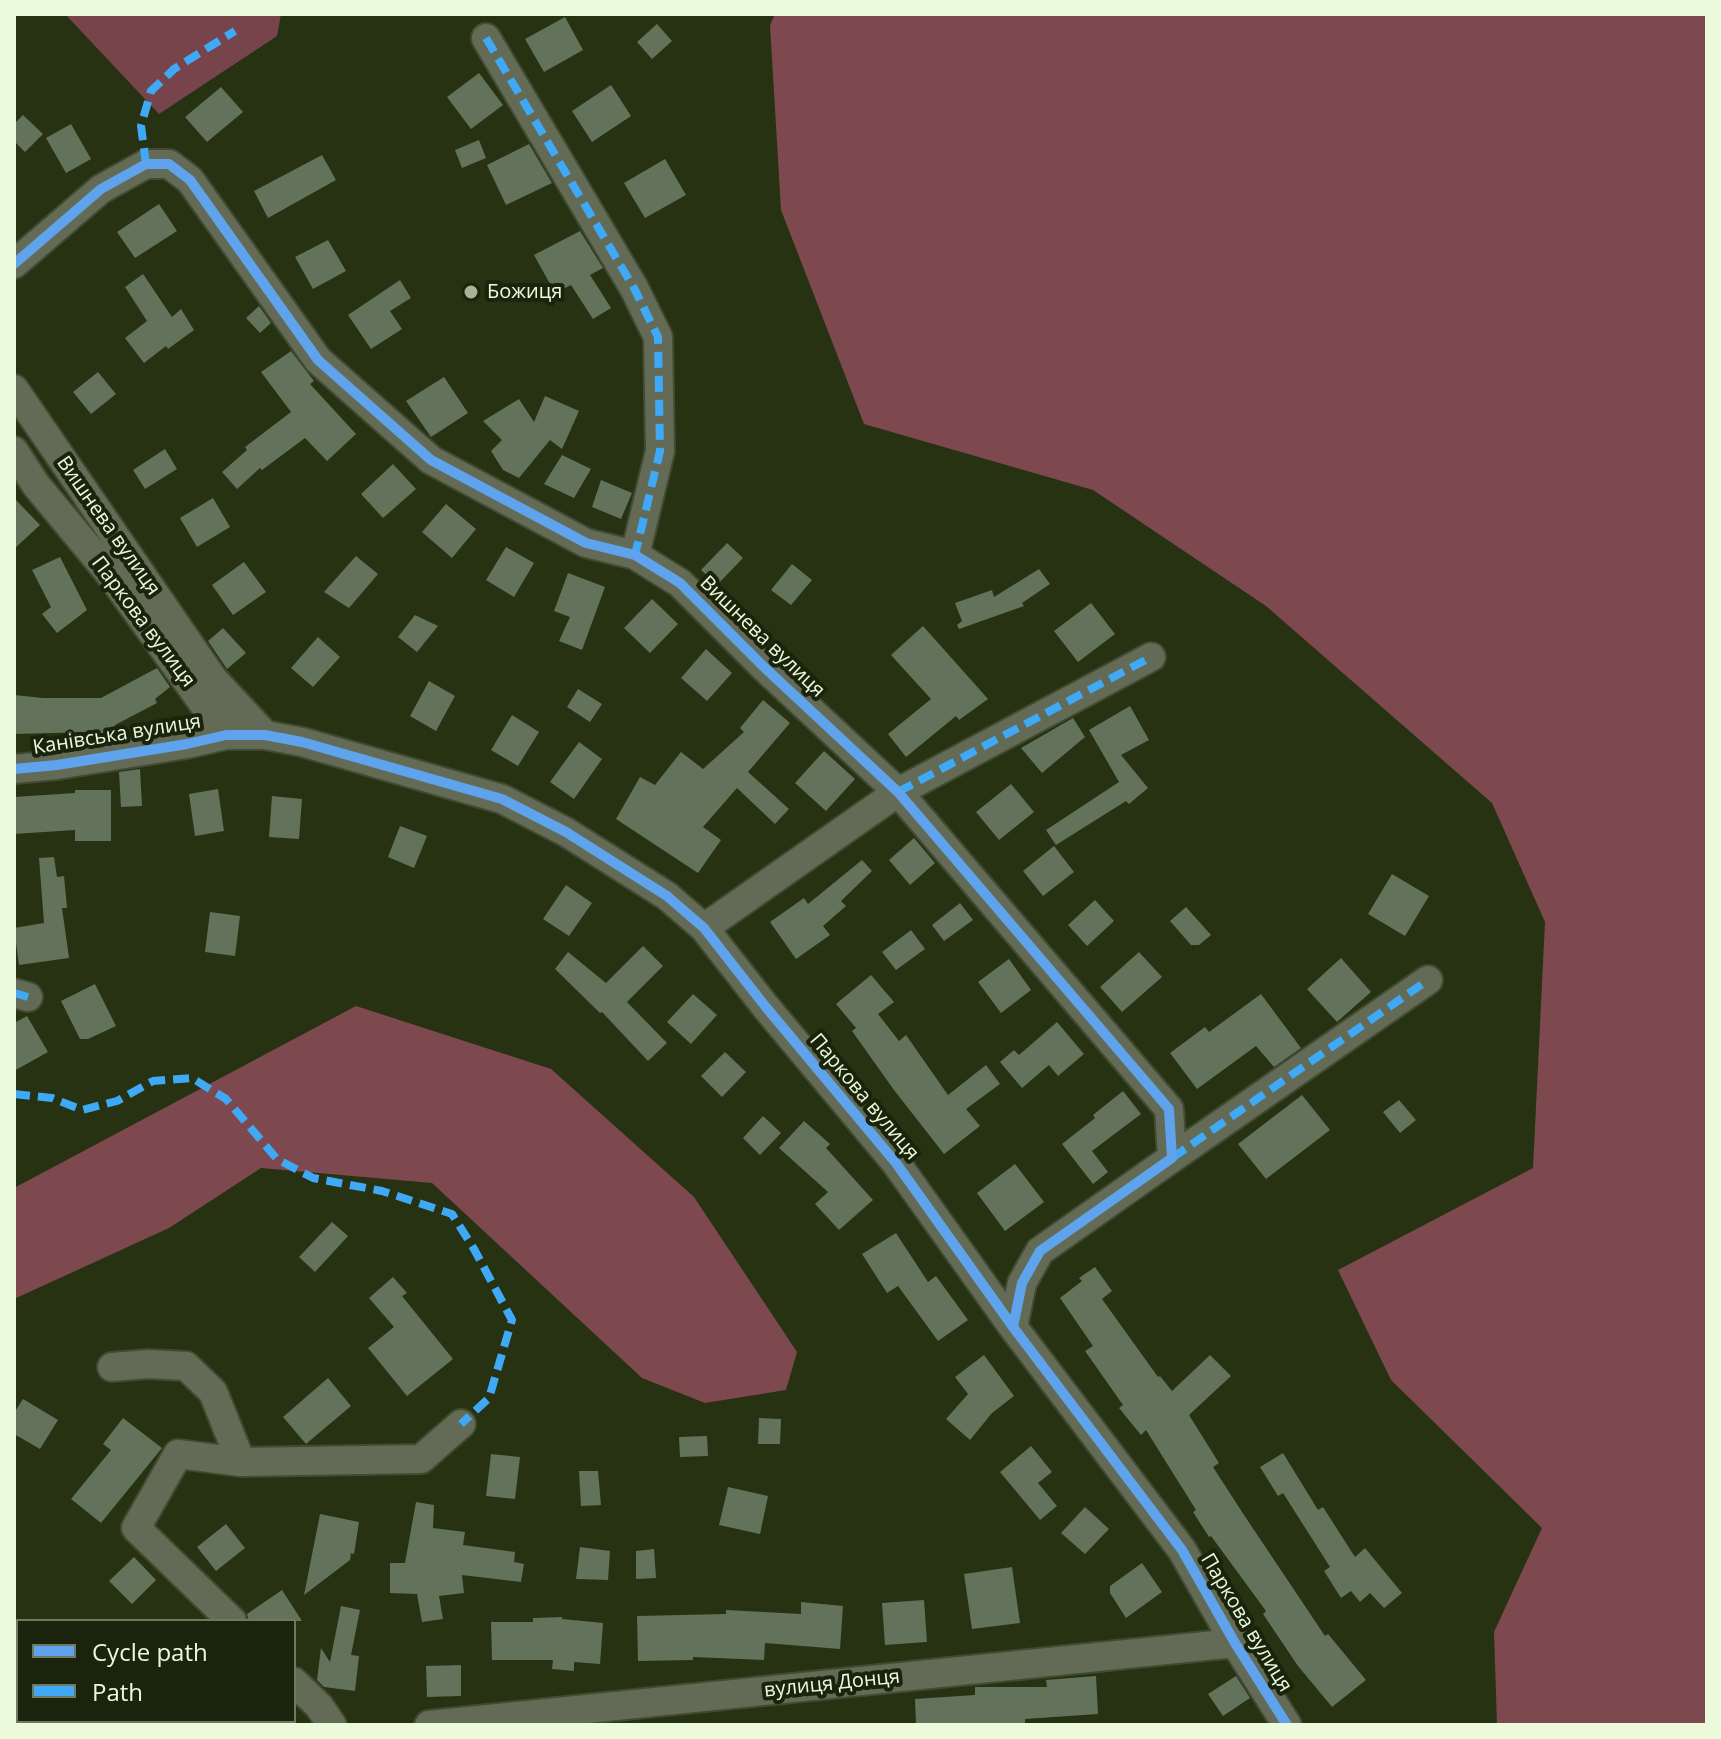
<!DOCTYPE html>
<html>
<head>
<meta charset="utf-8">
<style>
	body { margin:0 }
	#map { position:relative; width:1721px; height:1739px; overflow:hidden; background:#273212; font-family:"Open Sans",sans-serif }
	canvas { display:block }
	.frame { position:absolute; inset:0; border:16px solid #ecfadc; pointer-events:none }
	.legend { position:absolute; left:16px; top:1619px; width:280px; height:104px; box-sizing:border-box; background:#1a240c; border:2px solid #6e7a5f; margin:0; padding:10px 14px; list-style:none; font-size:24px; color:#ecfadc }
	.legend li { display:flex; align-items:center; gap:16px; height:40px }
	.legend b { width:40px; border:2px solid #6e7a5f }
</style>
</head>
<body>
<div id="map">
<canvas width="1721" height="1739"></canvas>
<div class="frame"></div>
<ul class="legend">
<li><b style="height:10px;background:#60a3ed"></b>Cycle path</li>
<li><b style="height:10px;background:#3fa9f5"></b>Path</li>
</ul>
</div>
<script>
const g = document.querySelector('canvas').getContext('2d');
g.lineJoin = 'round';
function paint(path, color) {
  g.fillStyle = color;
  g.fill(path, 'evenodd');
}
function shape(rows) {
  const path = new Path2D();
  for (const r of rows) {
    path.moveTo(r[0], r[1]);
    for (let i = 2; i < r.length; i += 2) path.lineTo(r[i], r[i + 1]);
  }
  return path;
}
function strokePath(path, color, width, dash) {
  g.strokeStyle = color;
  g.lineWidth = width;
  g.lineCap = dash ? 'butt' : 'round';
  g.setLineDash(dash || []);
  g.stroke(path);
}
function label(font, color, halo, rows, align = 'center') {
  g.font = font + ' "Open Sans",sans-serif';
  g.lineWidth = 8;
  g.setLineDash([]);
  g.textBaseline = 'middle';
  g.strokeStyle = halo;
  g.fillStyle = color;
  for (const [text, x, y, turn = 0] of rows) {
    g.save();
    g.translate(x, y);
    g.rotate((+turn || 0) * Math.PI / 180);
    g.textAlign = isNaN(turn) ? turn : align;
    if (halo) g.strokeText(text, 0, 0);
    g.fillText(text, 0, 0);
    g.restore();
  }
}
paint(shape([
	[65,14,281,14,277,36,159,114]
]), '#77444b');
paint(shape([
	[775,14,1707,14,1707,1725,1497,1725,1494,1632,1542,1528,1391,1380,1338,1270,1533,1168,1545,922,1492,803,1266,606,1093,490,864,424,781,210,770,25],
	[356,1006,551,1069,694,1197,797,1352,786,1390,705,1403,642,1378,432,1183,261,1168,169,1228,14,1299,14,1188]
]), '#7e484f');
paint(shape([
	[565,17,583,50,544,72,525,39],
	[657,24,672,41,652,59,637,42],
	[479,73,503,105,471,129,447,97],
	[611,85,631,116,592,142,572,111],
	[221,87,243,112,207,142,185,117],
	[23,115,43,134,25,152,14,141,14,124],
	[71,124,91,159,66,173,46,138],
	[479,140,486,158,462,168,455,150],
	[529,144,552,183,506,205,487,165],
	[322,155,336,180,268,218,254,191],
	[665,159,686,195,645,218,624,183],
	[159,204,177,231,135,258,117,232],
	[580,231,603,268,590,275,611,308,593,319,571,285,555,293,534,255],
	[328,240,346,271,313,289,295,257],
	[143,274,172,317,181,309,194,330,168,349,166,346,144,363,125,338,147,321,125,287],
	[400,280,411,298,390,311,402,329,371,349,348,315],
	[259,306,271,323,260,333,246,318],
	[291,351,314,381,310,384,356,434,327,461,305,438,262,470,260,468,237,489,222,472,247,450,245,447,291,412,261,372],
	[98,372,116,394,91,414,73,392],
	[444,377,468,413,431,437,406,401],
	[545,396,579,411,562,449,550,440,519,478,503,470,491,451,502,440,483,421,519,399,534,422],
	[165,449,177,469,145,489,133,470],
	[562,455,591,469,574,498,544,484],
	[393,464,416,489,383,518,361,494],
	[601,480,632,493,621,519,592,507],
	[14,498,40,525,14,549],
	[213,498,230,527,197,547,180,518],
	[446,504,476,529,452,558,422,532],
	[727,543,743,558,717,585,701,570],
	[506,547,534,563,514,597,486,580],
	[356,556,378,574,349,608,324,592],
	[60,557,87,610,57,633,42,614,51,607,32,570],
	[244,562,266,592,233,615,212,585],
	[792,564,812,580,791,605,771,590],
	[1039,569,1050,584,1022,603,1024,606,959,629,957,625,962,621,955,603,992,590,994,597],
	[568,573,605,587,582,650,559,641,570,617,554,611],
	[652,599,678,624,650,653,624,628],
	[1091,603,1115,634,1078,662,1054,631],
	[415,615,438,626,417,652,398,637],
	[923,626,988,699,959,720,956,716,906,757,888,734,931,699,891,655],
	[223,628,246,653,227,669,208,641],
	[318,637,340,657,313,687,291,668],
	[706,649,732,673,707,701,681,678],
	[157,668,170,687,155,699,157,703,115,725,117,738,92,742,91,732,14,734,14,695,43,698,101,698],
	[429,681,455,696,436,731,410,716],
	[578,689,602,704,590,722,567,707],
	[763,700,790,723,748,772,789,809,775,824,737,788,703,827,721,840,698,873,616,819,640,777,655,785,681,752,703,769,744,732,740,728],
	[1130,706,1149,740,1121,755,1148,788,1129,804,1126,801,1056,845,1046,830,1119,782,1089,730],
	[512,715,539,732,518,766,491,750],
	[1073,718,1085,737,1042,773,1021,748],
	[579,742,602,759,574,799,550,782],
	[824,751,855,779,826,811,795,783],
	[140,769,142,806,121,807,119,772],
	[1011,784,1034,812,999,840,976,812],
	[218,789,224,831,195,836,189,794],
	[75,790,111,790,111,841,75,841,75,830,14,834,14,797,75,793],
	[272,796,302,799,299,839,269,837],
	[400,826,427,836,414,868,388,857],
	[914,838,935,863,910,885,889,860],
	[1054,846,1074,872,1043,896,1023,871],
	[54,857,57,877,64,876,67,908,62,908,69,958,19,965,14,928,44,923,39,858],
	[862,860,872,871,841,901,846,906,823,926,830,935,796,959,770,922,804,898,808,904],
	[1392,874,1429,896,1405,936,1368,914],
	[566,885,592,903,569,936,543,919],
	[1095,900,1114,921,1087,946,1068,925],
	[960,903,973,920,944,941,932,925],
	[1186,907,1211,935,1199,945,1191,945,1170,921],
	[210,912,240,916,235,956,205,952],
	[911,930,925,949,896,970,882,952],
	[643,946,663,966,627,1002,667,1043,648,1061,602,1012,600,1013,555,969,568,952,606,983],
	[1139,952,1162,977,1122,1012,1100,987],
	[1341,958,1371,992,1337,1022,1307,989],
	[1009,959,1031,990,1001,1013,978,982],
	[871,975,894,1002,878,1014,899,1041,906,1035,948,1095,986,1065,1000,1084,966,1109,980,1126,944,1154,894,1090,852,1031,856,1028,836,1004],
	[95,984,116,1026,88,1039,80,1039,61,1001],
	[693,994,717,1015,691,1044,667,1022],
	[1261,994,1301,1048,1274,1067,1256,1046,1197,1089,1170,1053,1205,1027,1209,1032],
	[27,1016,48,1052,14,1071,14,1023],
	[1057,1022,1084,1054,1058,1076,1049,1065,1022,1088,1000,1062,1014,1050,1019,1055],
	[725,1052,746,1072,722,1097,701,1076],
	[1123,1091,1141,1114,1092,1151,1108,1172,1093,1184,1062,1144,1095,1118,1093,1115],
	[1302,1095,1330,1130,1266,1179,1238,1144],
	[1399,1100,1416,1120,1400,1133,1383,1112],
	[763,1116,781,1133,760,1155,743,1138],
	[804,1121,830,1144,826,1148,873,1200,839,1230,815,1204,828,1192,779,1148],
	[1015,1164,1044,1202,1005,1231,977,1193],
	[332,1222,348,1236,315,1272,299,1257],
	[896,1233,928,1282,936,1276,968,1320,938,1341,898,1286,887,1293,862,1254],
	[1095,1267,1112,1291,1102,1299,1158,1377,1160,1376,1172,1391,1210,1355,1231,1376,1189,1415,1219,1463,1213,1467,1244,1515,1325,1636,1328,1634,1366,1680,1332,1707,1298,1666,1263,1614,1266,1611,1211,1536,1209,1537,1193,1512,1196,1510,1146,1430,1141,1435,1119,1408,1123,1405,1085,1351,1093,1346,1060,1298,1082,1281,1079,1278],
	[393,1277,407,1293,402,1296,453,1359,407,1396,368,1348,394,1327,369,1298],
	[984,1355,1014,1396,992,1413,970,1440,946,1419,968,1394,955,1377],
	[328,1378,351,1406,306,1444,283,1417],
	[23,1399,58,1420,40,1449,14,1434,14,1413],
	[123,1418,162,1448,101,1523,71,1499,111,1450,103,1444],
	[759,1418,781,1419,780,1444,758,1444],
	[707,1436,708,1456,680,1457,679,1437],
	[1031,1446,1052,1472,1038,1483,1057,1506,1040,1520,1000,1472],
	[1283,1453,1318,1510,1323,1507,1355,1557,1365,1548,1402,1593,1384,1608,1370,1593,1360,1602,1351,1591,1341,1598,1324,1571,1330,1567,1283,1493,1278,1496,1260,1467],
	[491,1454,520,1457,515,1499,486,1496],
	[579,1471,598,1471,601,1505,581,1506],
	[728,1487,768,1496,760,1534,719,1525],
	[416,1502,434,1505,433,1528,465,1532,463,1545,515,1552,514,1562,524,1564,521,1582,462,1575,464,1593,439,1596,443,1619,422,1622,417,1594,390,1593,390,1563,405,1563],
	[1085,1507,1109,1529,1085,1554,1061,1533],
	[320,1514,359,1522,354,1554,351,1553,350,1560,304,1595],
	[226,1524,245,1548,216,1571,197,1547],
	[580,1547,610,1551,608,1580,576,1579],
	[654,1549,656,1578,636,1579,636,1551],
	[134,1557,156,1580,132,1604,109,1581],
	[1142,1563,1162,1592,1126,1618,1110,1593,1110,1586],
	[1012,1567,1020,1623,972,1629,964,1574],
	[282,1590,302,1621,249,1621,247,1614],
	[924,1600,927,1642,885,1645,882,1603],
	[801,1602,843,1606,840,1649,765,1643,764,1660,693,1657,693,1660,638,1661,637,1616,726,1614,726,1610,801,1614],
	[341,1606,360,1610,351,1655,359,1656,355,1691,324,1687,317,1680,321,1648,330,1662],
	[562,1617,562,1619,603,1623,600,1664,574,1662,574,1671,552,1669,553,1660,492,1660,491,1622,533,1622,533,1618],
	[461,1665,461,1696,427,1697,426,1666],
	[1096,1676,1098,1714,1025,1719,1025,1725,916,1725,915,1699,975,1695,975,1687,1047,1687,1046,1680],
	[1236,1676,1250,1698,1223,1716,1208,1694]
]), '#63725b');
const minor = shape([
	[486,38,634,288,658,337,660,451,635,555],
	[14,264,101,189,146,164,169,164,190,180,318,360,431,460,586,543,635,555,680,583,765,668,898,792,1169,1109,1172,1158,1040,1251,1022,1283,1013,1327],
	[14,389,213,679,265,735],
	[14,451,36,485,110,574,226,735],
	[14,769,57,765,187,744,226,735,265,735,302,742,502,799,566,832,667,896,704,928,765,1006,896,1163,1013,1327,1182,1550,1235,1643,1287,1725],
	[704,928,898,792,1151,657],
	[14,993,28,997],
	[1172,1158,1428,980],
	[112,1367,149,1364,186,1366,213,1392,241,1462],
	[232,1621,136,1528,178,1454,241,1462,421,1459,461,1424],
	[294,1682,319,1706,332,1725],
	[429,1725,1235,1643]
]);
strokePath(minor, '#424b31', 32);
strokePath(minor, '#636b57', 28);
strokePath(shape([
	[486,38,634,288,658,337,660,451,635,555],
	[146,164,141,126,151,91,174,69,235,31],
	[898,792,1151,657],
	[14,993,28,997],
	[14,1094,52,1098,82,1110,117,1101,153,1081,192,1078,226,1099,277,1159,313,1178,382,1191,452,1214,474,1249,512,1320,489,1398,461,1424],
	[1172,1158,1428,980],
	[14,1673,18,1678],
	[14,1710,18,1715],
	[60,1721,63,1725]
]), '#3fa9f5', 8, [16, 8]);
strokePath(shape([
	[14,264,101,189,146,164,169,164,190,180,318,360,431,460,586,543,635,555,680,583,765,668,898,792,1169,1109,1172,1158,1040,1251,1022,1283,1013,1327],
	[14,769,57,765,187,744,226,735,265,735,302,742,502,799,566,832,667,896,704,928,765,1006,896,1163,1013,1327,1182,1550,1235,1643,1287,1725]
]), '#60a3ed', 10);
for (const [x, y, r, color] of [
	[471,292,8,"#a7b495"]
]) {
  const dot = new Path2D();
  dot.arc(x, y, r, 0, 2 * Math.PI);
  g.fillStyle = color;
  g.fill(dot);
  strokePath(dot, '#1a240c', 3);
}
label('20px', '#ecfadc', '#1a240c', [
	["Божиця",487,292]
], 'left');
label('20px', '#ecfadc', '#1a240c', [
	["Вишнева вулиця",108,526,55],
	["Паркова вулиця",143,622,53],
	["Вишнева вулиця",762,637,44],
	["Канівська вулиця",117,735,-9],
	["Паркова вулиця",864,1097,50],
	["Паркова вулиця",1246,1623,59],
	["вулиця Донця",832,1684,-6]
]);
</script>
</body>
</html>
